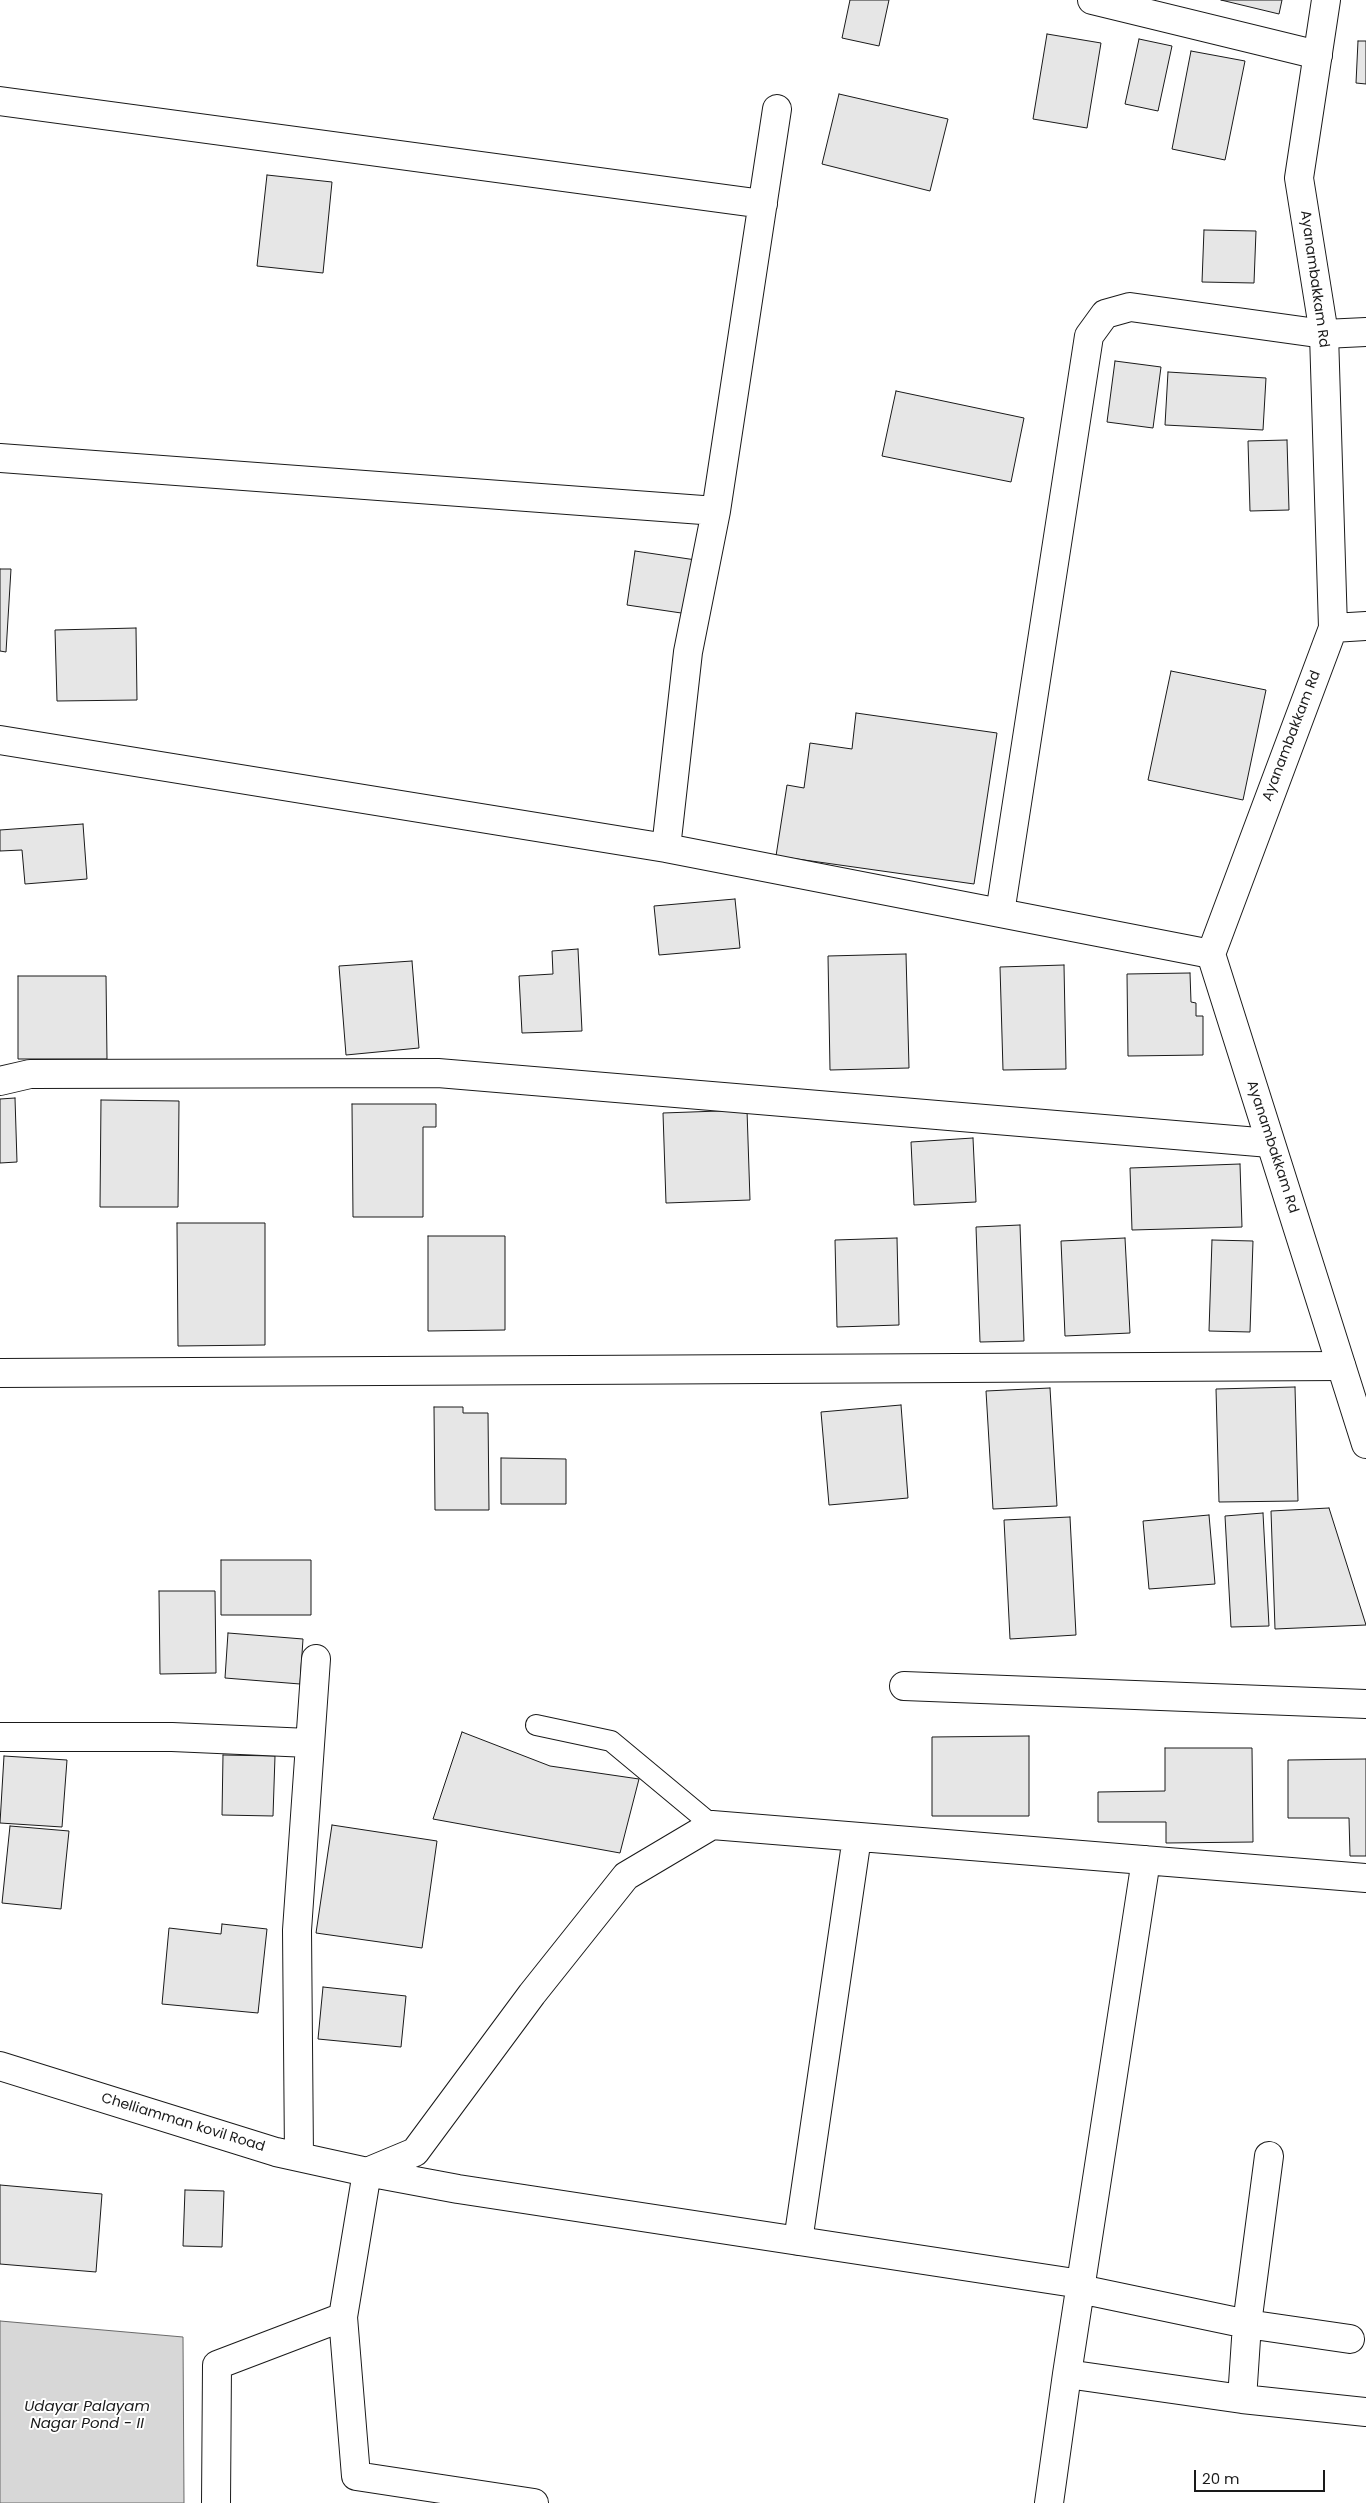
<!DOCTYPE html>
<html>
<head>
<meta charset="utf-8">
<style>
	body { margin:0 }
	#map { position:relative; width:1366px; height:2503px; overflow:hidden; background:#fff; font-family:Poppins,sans-serif }
	canvas { display:block }
	.scale { position:absolute; left:1194px; top:2470px; width:131px; height:22px; box-sizing:border-box; border:2px solid #1a1a1a; border-top:0; padding-left:6px; font-size:15px; line-height:18px; white-space:nowrap; color:#1a1a1a; -webkit-text-stroke:4px #fff; paint-order:stroke }
</style>
</head>
<body>
<div id="map">
<canvas width="1366" height="2503"></canvas>
<div class="scale">20 m</div>
</div>
<script>
const g = document.querySelector('canvas').getContext('2d');
g.lineJoin = 'round';
function paint(path, color) {
  g.fillStyle = color;
  g.fill(path, 'evenodd');
}
function shape(rows) {
  const path = new Path2D();
  for (const r of rows) {
    path.moveTo(r[0], r[1]);
    for (let i = 2; i < r.length; i += 2) path.lineTo(r[i], r[i + 1]);
  }
  return path;
}
function strokePath(path, color, width, dash) {
  g.strokeStyle = color;
  g.lineWidth = width;
  g.lineCap = dash ? 'butt' : 'round';
  g.setLineDash(dash || []);
  g.stroke(path);
}
function label(font, color, halo, rows, align = 'center') {
  g.font = font + ' Poppins,sans-serif';
  g.lineWidth = 4;
  g.setLineDash([]);
  g.textBaseline = 'middle';
  g.strokeStyle = halo;
  g.fillStyle = color;
  for (const [text, x, y, turn = 0] of rows) {
    g.save();
    g.translate(x, y);
    g.rotate((+turn || 0) * Math.PI / 180);
    g.textAlign = isNaN(turn) ? turn : align;
    if (halo) g.strokeText(text, 0, 0);
    g.fillText(text, 0, 0);
    g.restore();
  }
}
const water = shape([
	[0,2321,183,2337,184,2503,0,2503,0,2321]
]);
paint(water, '#d7d7d7');
strokePath(water, '#6a6a6a', 1);
const building = shape([
	[850,0,889,0,879,46,842,38,850,0],
	[1221,0,1282,0,1279,14,1221,0],
	[1047,34,1101,43,1087,128,1033,119,1047,34],
	[1139,39,1172,46,1158,111,1125,104,1139,39],
	[1358,41,1366,41,1366,84,1356,83,1358,41],
	[1191,51,1245,61,1225,160,1172,149,1191,51],
	[839,94,948,119,930,191,822,164,839,94],
	[267,175,332,182,323,273,257,266,267,175],
	[1204,230,1256,231,1254,283,1202,282,1204,230],
	[1115,361,1161,367,1153,428,1107,422,1115,361],
	[1168,372,1266,378,1263,430,1165,425,1168,372],
	[896,391,1024,418,1011,482,882,456,896,391],
	[1287,440,1289,510,1250,511,1248,441,1287,440],
	[635,551,696,560,688,614,627,605,635,551],
	[0,569,11,569,6,652,0,651,0,569],
	[136,628,137,700,57,701,55,630,136,628],
	[1171,671,1266,690,1243,800,1148,780,1171,671],
	[856,713,997,733,974,884,776,856,787,785,804,788,810,743,852,749,856,713],
	[83,824,87,879,25,884,22,850,0,851,0,830,83,824],
	[735,899,740,948,659,955,654,906,735,899],
	[578,949,582,1031,522,1033,519,976,553,974,552,951,578,949],
	[906,954,909,1068,830,1070,828,956,906,954],
	[412,961,419,1048,346,1055,339,966,412,961],
	[1064,965,1066,1069,1003,1070,1000,967,1064,965],
	[1190,973,1191,1002,1196,1003,1196,1016,1203,1016,1203,1055,1128,1056,1127,974,1190,973],
	[18,976,106,976,107,1059,18,1059,18,976],
	[15,1098,17,1162,0,1163,0,1099,15,1098],
	[101,1100,179,1101,178,1207,100,1207,101,1100],
	[352,1104,436,1104,436,1127,423,1127,423,1217,353,1217,352,1104],
	[747,1110,750,1200,666,1203,663,1113,747,1110],
	[973,1138,976,1202,914,1205,911,1142,973,1138],
	[1240,1164,1242,1227,1132,1230,1130,1168,1240,1164],
	[177,1223,265,1223,265,1345,178,1346,177,1223],
	[1020,1225,1024,1341,980,1342,976,1227,1020,1225],
	[428,1236,505,1236,505,1330,428,1331,428,1236],
	[897,1238,899,1325,837,1327,835,1240,897,1238],
	[1125,1238,1130,1333,1065,1336,1061,1241,1125,1238],
	[1212,1240,1253,1241,1250,1332,1209,1331,1212,1240],
	[1295,1387,1298,1501,1219,1502,1216,1389,1295,1387],
	[1050,1388,1057,1506,993,1509,986,1391,1050,1388],
	[901,1405,908,1498,829,1505,821,1412,901,1405],
	[434,1407,463,1407,463,1413,488,1413,489,1510,435,1510,434,1407],
	[501,1458,566,1459,566,1504,501,1504,501,1458],
	[1329,1508,1366,1625,1275,1629,1271,1511,1329,1508],
	[1263,1513,1269,1626,1231,1627,1225,1516,1263,1513],
	[1209,1515,1215,1584,1149,1589,1143,1521,1209,1515],
	[1070,1517,1076,1635,1010,1639,1004,1520,1070,1517],
	[221,1560,311,1560,311,1615,221,1615,221,1560],
	[159,1591,215,1591,216,1673,160,1674,159,1591],
	[228,1633,303,1639,300,1684,225,1678,228,1633],
	[462,1732,550,1766,639,1779,620,1853,433,1819,462,1732],
	[1029,1736,1029,1816,932,1816,932,1737,1029,1736],
	[1165,1748,1252,1748,1253,1842,1166,1843,1166,1822,1098,1822,1098,1792,1165,1791,1165,1748],
	[223,1755,275,1756,273,1816,222,1815,223,1755],
	[4,1756,67,1760,62,1827,0,1823,4,1756],
	[1366,1759,1366,1856,1350,1856,1349,1818,1288,1818,1288,1760,1366,1759],
	[332,1825,437,1841,422,1948,316,1933,332,1825],
	[10,1826,69,1831,61,1909,2,1903,10,1826],
	[222,1924,267,1929,258,2013,162,2004,169,1928,221,1934,222,1924],
	[323,1987,406,1996,401,2047,318,2039,323,1987],
	[0,2185,102,2194,96,2272,0,2264,0,2185],
	[185,2190,224,2191,222,2247,183,2246,185,2190]
]);
paint(building, '#e6e6e6');
strokePath(building, '#1a1a1a', 1);
const lane = shape([
	[536,1725,611,1741,712,1825]
]);
const street = shape([
	[1092,0,1318,55],
	[0,101,763,204],
	[0,458,716,511],
	[0,740,666,848,1211,954],
	[666,848,688,652,716,511,777,109],
	[1000,913,1089,336,1105,314,1130,307,1324,334,1366,332],
	[0,1081,30,1074,438,1073,1270,1143],
	[0,1373,1341,1366],
	[904,1686,1366,1704],
	[0,1737,172,1737,309,1743],
	[0,2066,276,2152,367,2172,458,2189,1081,2284],
	[299,2157,297,1930,316,1659],
	[367,2172,415,2152,532,1994,626,1876,712,1825,1366,1878],
	[798,2241,857,1837],
	[1080,2289,1247,2324,1350,2339],
	[343,2317,356,2476,534,2503],
	[1067,2374,1242,2399,1366,2412],
	[1242,2399,1247,2324,1269,2156],
	[216,2503,217,2365,343,2317,367,2172],
	[1049,2503,1067,2374,1146,1860]
]);
const secondary = shape([
	[1326,0,1299,178,1324,334,1333,628,1211,954,1366,1444],
	[1333,628,1366,626]
]);
strokePath(lane, '#1a1a1a', 22);
strokePath(street, '#1a1a1a', 30);
strokePath(secondary, '#1a1a1a', 30);
strokePath(lane, '#fff', 20);
strokePath(street, '#fff', 28);
strokePath(secondary, '#fff', 28);
label('14px', '#1a1a1a', '#fff', [
	["Ayanambakkam Rd",1314,279,82],
	["Ayanambakkam Rd",1292,736,-69],
	["Ayanambakkam Rd",1272,1147,72],
	["Chelliamman kovil Road",183,2123,17]
]);
label('italic 15px', '#1a1a1a', '#fff', [
	["Udayar Palayam",87,2407],
	["Nagar Pond - II",87,2424]
]);
</script>
</body>
</html>
